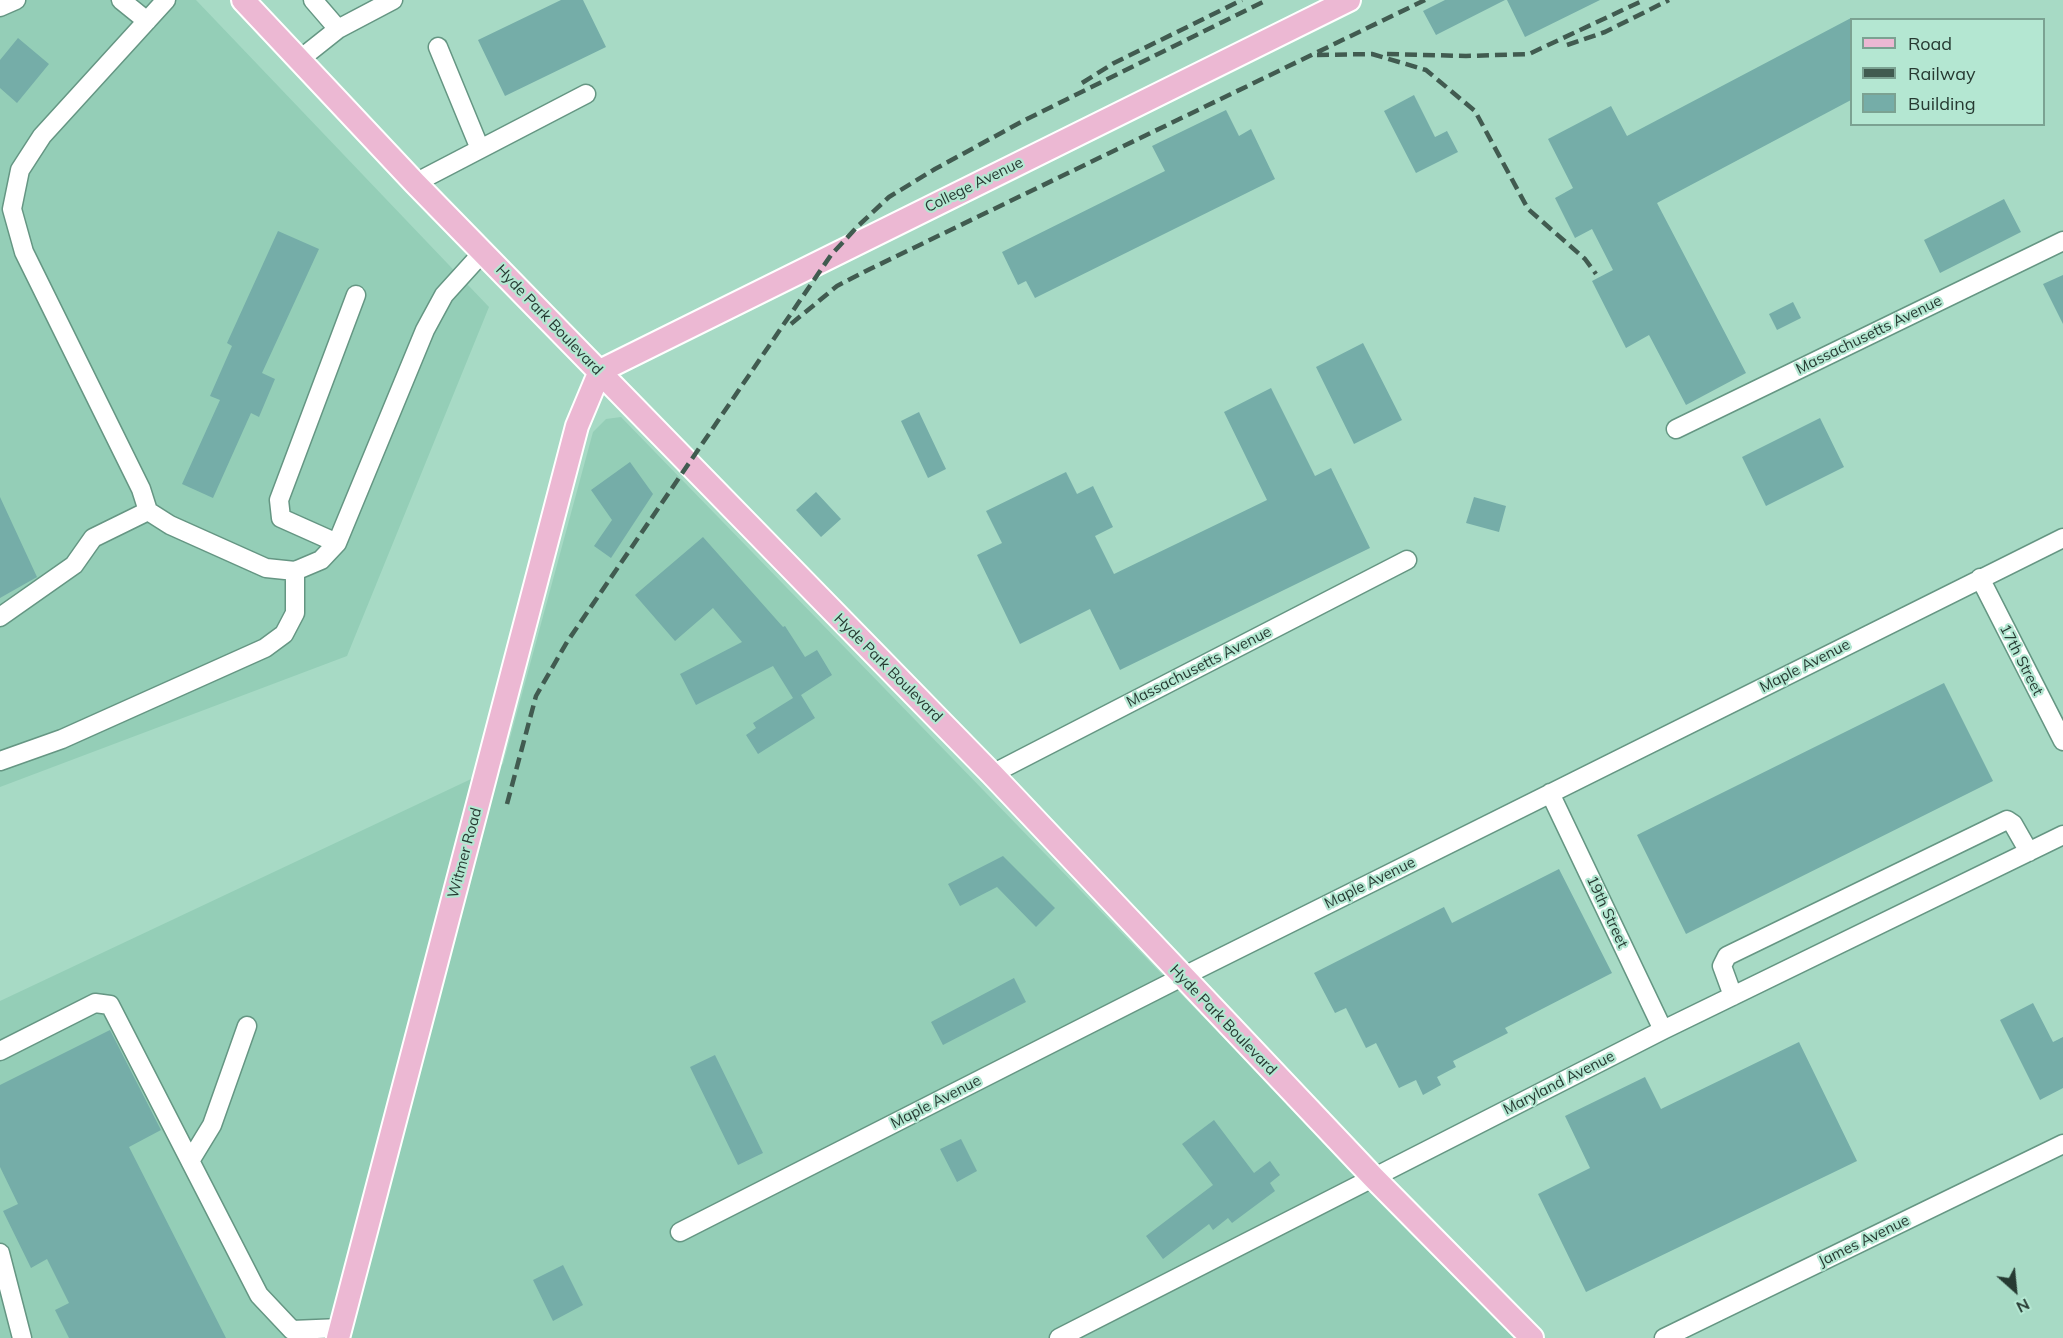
<!DOCTYPE html>
<html>
<head>
<meta charset="utf-8">
<style>
	body { margin:0 }
	#map { position:relative; width:2063px; height:1338px; overflow:hidden; background:#a7dac5; font-family:Mulish,sans-serif }
	canvas { display:block }
	.legend { position:absolute; left:1850px; top:18px; width:195px; height:108px; box-sizing:border-box; background:#b4e7d2; border:2px solid #7ba292; margin:0; padding:8px 10px; list-style:none; font-size:18px; color:#263a32 }
	.legend li { display:flex; align-items:center; gap:12px; height:30px }
	.legend b { width:30px; border:2px solid #7ba292 }
	.north { position:absolute; left:1985px; top:1260px; width:60px; height:60px; -webkit-text-stroke:4px #b4e7d2; paint-order:stroke; rotate:153deg; font-size:16px; font-weight:700; line-height:24px; text-align:center; color:#263a32 }
	.north::after { content:''; display:block; margin:auto; width:21px; height:27px; background:#263a32; clip-path:polygon(50% 0,100% 100%,50% 72%,0 100%) }
</style>
</head>
<body>
<div id="map">
<canvas width="2063" height="1338"></canvas>
<ul class="legend">
<li><b style="height:8px;background:#ecb8d3"></b>Road</li>
<li><b style="height:8px;background:#415b50"></b>Railway</li>
<li><b style="height:16px;background:#75ada8"></b>Building</li>
</ul>
<div class="north">N</div>
</div>
<script>
const g = document.querySelector('canvas').getContext('2d');
g.lineJoin = 'round';
function paint(path, color) {
  g.fillStyle = color;
  g.fill(path, 'evenodd');
}
function shape(rows) {
  const path = new Path2D();
  for (const r of rows) {
    path.moveTo(r[0], r[1]);
    for (let i = 2; i < r.length; i += 2) path.lineTo(r[i], r[i + 1]);
  }
  return path;
}
function strokePath(path, color, width, dash) {
  g.strokeStyle = color;
  g.lineWidth = width;
  g.lineCap = dash ? 'butt' : 'round';
  g.setLineDash(dash || []);
  g.stroke(path);
}
function label(font, color, halo, rows, align = 'center') {
  g.font = font + ' Mulish,sans-serif';
  g.lineWidth = 4.5;
  g.setLineDash([]);
  g.textBaseline = 'middle';
  g.strokeStyle = halo;
  g.fillStyle = color;
  for (const [text, x, y, turn = 0] of rows) {
    g.save();
    g.translate(x, y);
    g.rotate((+turn || 0) * Math.PI / 180);
    g.textAlign = isNaN(turn) ? turn : align;
    if (halo) g.strokeText(text, 0, 0);
    g.fillText(text, 0, 0);
    g.restore();
  }
}
paint(shape([
	[0,0,196,0,489,307,347,656,0,787],
	[621,417,1515,1338,0,1338,0,1001,503,764,593,432,606,419]
]), '#94ceb7');
paint(shape([
	[561,0,583,0,606,47,505,96,478,40],
	[1445,0,1505,0,1436,35,1423,11],
	[1507,0,1600,0,1525,37],
	[1851,18,1851,100,1657,203,1746,373,1686,405,1649,335,1626,348,1592,281,1613,270,1592,229,1575,238,1555,198,1573,188,1548,139,1611,106,1627,136],
	[18,38,49,64,17,103,0,88,0,60],
	[1414,95,1435,137,1447,131,1458,152,1416,173,1384,111],
	[1226,110,1239,136,1251,129,1275,179,1035,298,1026,281,1018,285,1002,252,1165,171,1152,146],
	[2004,199,2021,232,1940,273,1924,240],
	[278,231,319,249,262,373,275,379,259,417,251,413,213,498,182,484,220,400,210,396,232,346,227,343],
	[2063,275,2063,324,2043,284],
	[1793,302,1801,318,1777,330,1769,314],
	[1363,343,1402,420,1354,444,1316,367],
	[1271,388,1315,476,1331,468,1370,548,1120,670,1090,609,1020,644,977,555,1002,543,986,511,1066,472,1077,494,1093,486,1113,527,1095,536,1114,574,1267,500,1224,412],
	[919,412,946,469,928,478,901,421],
	[1820,418,1844,467,1766,506,1742,457],
	[630,462,653,494,611,558,594,546,612,520,591,490],
	[816,492,841,519,821,537,796,510],
	[0,497,37,577,0,598],
	[1474,497,1506,506,1499,532,1466,523],
	[703,537,783,627,785,626,805,657,817,650,832,675,801,695,815,718,758,754,746,735,756,728,753,723,793,698,773,666,696,705,680,674,742,642,713,608,675,641,635,595],
	[1944,683,1993,781,1686,934,1637,835],
	[1003,856,1055,908,1036,927,997,887,960,906,948,884],
	[1559,869,1612,973,1505,1028,1508,1033,1453,1061,1456,1067,1437,1077,1441,1085,1423,1095,1416,1080,1399,1088,1376,1043,1366,1048,1346,1008,1335,1013,1314,973,1444,907,1452,923],
	[1014,978,1026,1002,943,1045,931,1022],
	[2033,1003,2053,1042,2063,1037,2063,1088,2040,1100,2000,1020],
	[110,1030,161,1130,129,1147,226,1338,69,1338,55,1310,69,1303,47,1259,31,1268,3,1211,18,1204,0,1167,0,1085],
	[1799,1042,1857,1161,1586,1292,1538,1194,1590,1168,1565,1116,1645,1077,1661,1109],
	[715,1055,763,1153,738,1165,690,1067],
	[1214,1120,1254,1173,1270,1161,1280,1175,1270,1183,1275,1191,1232,1223,1228,1218,1213,1230,1209,1224,1163,1259,1146,1236,1213,1185,1182,1144],
	[961,1139,977,1171,957,1182,940,1149],
	[563,1265,583,1305,553,1321,533,1280]
]), '#75ada8');
const minor = shape([
	[121,0,147,21],
	[166,0,42,136,20,170,12,209,24,252,141,489,148,511,170,525,266,568,295,571,321,560,337,543,425,330,444,295,483,252],
	[313,0,338,29],
	[0,7,16,0],
	[438,47,480,149],
	[299,60,338,29,393,0],
	[415,183,586,94],
	[1676,429,2063,241],
	[337,543,281,518,279,500,356,295],
	[1980,578,2063,741],
	[0,617,74,565,93,538,148,511],
	[0,761,62,739,265,648,284,634,295,613,295,571],
	[992,774,1407,560],
	[1550,793,1663,1030],
	[1733,996,1722,966,1727,956,2007,820,2013,824,2029,852],
	[0,1051,95,1003,110,1005,259,1295,292,1330,341,1328],
	[190,1161,212,1125,247,1026],
	[680,1232,1182,977,2063,538],
	[0,1253,22,1338],
	[1059,1338,1663,1030,2063,835],
	[1664,1338,2063,1144]
]);
const major = shape([
	[243,0,415,183,992,774,1373,1177,1532,1338],
	[338,1338,577,426,600,371,1349,0]
]);
strokePath(minor, '#659683', 21);
strokePath(major, '#fff', 26);
strokePath(minor, '#fff', 18);
strokePath(major, '#ecb8d3', 22);
strokePath(shape([
	[1567,45,1605,32,1669,0],
	[1387,54,1466,56,1529,54,1644,0],
	[1317,55,1372,54,1426,70,1475,111,1528,209,1585,259,1596,274],
	[1082,83,1114,63,1242,0],
	[791,324,837,286,870,269,1425,0],
	[507,804,536,696,567,642,831,255,858,226,889,197,935,169,1023,121,1267,0]
]), '#415b50', 4.5, [12, 6]);
label('15px', '#263a32', '#b4e7d2', [
	["College Avenue",974,185,-26],
	["Hyde Park Boulevard",549,320,46],
	["Massachusetts Avenue",1869,335,-26],
	["17th Street",2021,660,63],
	["Maple Avenue",1805,666,-27],
	["Massachusetts Avenue",1199,667,-27],
	["Hyde Park Boulevard",888,668,45],
	["Witmer Road",465,853,-75],
	["Maple Avenue",1370,883,-26],
	["19th Street",1607,912,65],
	["Hyde Park Boulevard",1223,1020,46],
	["Maryland Avenue",1559,1083,-27],
	["Maple Avenue",936,1102,-27],
	["James Avenue",1864,1241,-26]
]);
</script>
</body>
</html>
